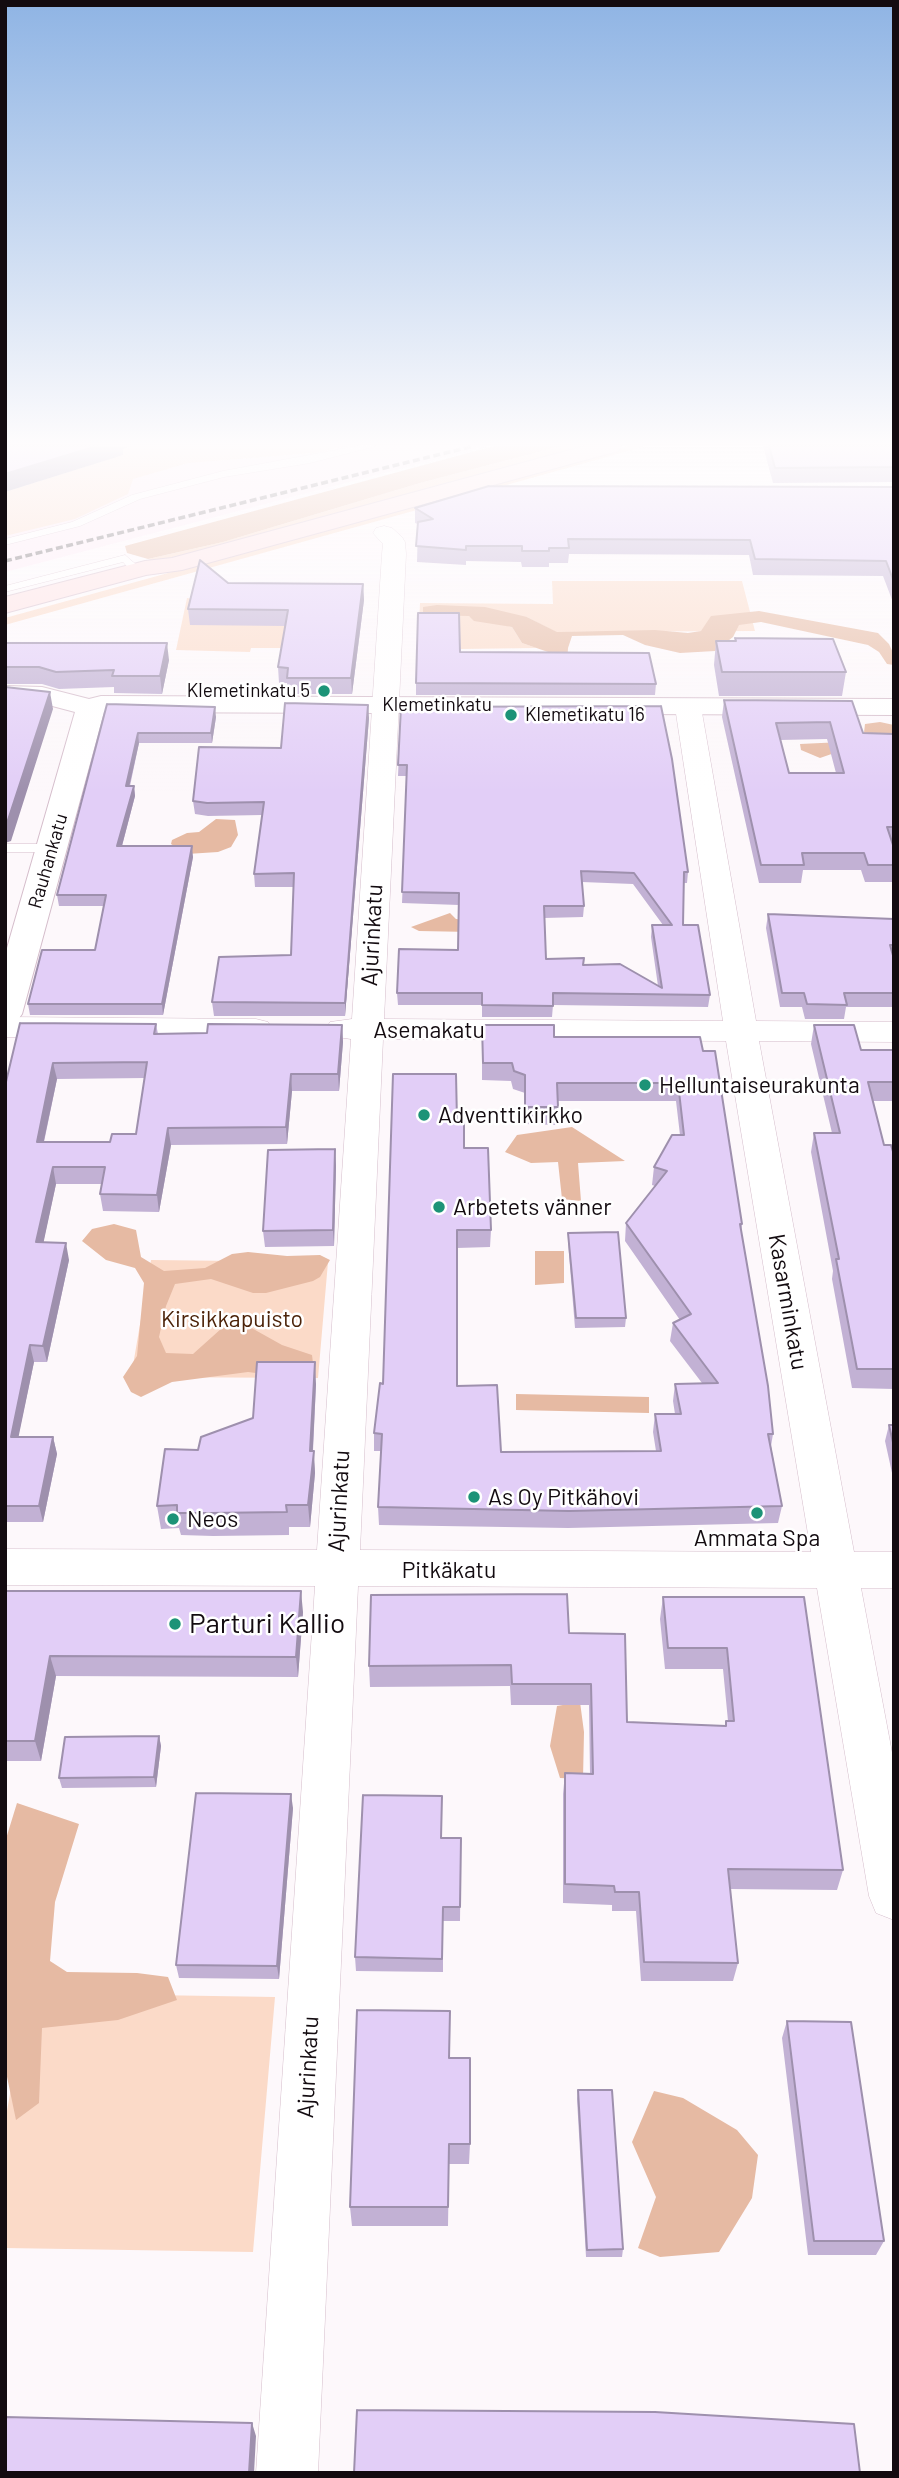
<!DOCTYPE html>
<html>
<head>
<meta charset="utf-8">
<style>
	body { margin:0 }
	#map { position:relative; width:899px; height:2478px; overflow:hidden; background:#fdf8fb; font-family:Barlow,sans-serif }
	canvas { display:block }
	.frame { position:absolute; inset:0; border:7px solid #130b10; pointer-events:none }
</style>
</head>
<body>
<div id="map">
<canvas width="899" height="2478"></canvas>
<div class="frame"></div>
</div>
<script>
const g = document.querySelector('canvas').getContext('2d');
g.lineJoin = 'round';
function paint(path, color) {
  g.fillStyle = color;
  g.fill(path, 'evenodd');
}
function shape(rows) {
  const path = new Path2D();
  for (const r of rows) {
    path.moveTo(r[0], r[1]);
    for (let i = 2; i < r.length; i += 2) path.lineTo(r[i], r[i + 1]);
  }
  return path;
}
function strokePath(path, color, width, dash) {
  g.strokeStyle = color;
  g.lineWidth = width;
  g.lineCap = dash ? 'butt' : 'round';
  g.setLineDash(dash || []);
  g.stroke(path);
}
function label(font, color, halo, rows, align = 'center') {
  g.font = font + ' Barlow,sans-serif';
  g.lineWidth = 5;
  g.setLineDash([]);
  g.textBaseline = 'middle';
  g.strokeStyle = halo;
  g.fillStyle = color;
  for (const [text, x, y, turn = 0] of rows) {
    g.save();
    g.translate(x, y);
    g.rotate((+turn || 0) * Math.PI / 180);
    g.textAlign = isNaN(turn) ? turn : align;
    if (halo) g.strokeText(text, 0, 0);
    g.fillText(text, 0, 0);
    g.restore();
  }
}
paint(shape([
	[347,446,487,446,5,572,5,514,188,463,314,453]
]), '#feebf6');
paint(shape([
	[132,446,347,446,314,453,188,463,133,479,128,494,75,519,5,536,5,492,122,455,116,451],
	[561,446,587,446,230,544,154,562,148,559,223,542,420,483],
	[628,446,646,446,5,625,5,618],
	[552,581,742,581,755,631,556,632,527,617,423,615,469,616,512,627,522,643,537,648,460,649,419,624,420,603,553,604],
	[187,598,196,599,291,625,282,648,251,648,250,652,176,650],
	[151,1260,328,1262,318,1378,131,1377],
	[28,1993,275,1997,253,2252,5,2248,5,2122]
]), '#fbdac8');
paint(shape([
	[494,446,561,446,420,483,223,542,148,559,127,553,125,546],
	[437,605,485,607,527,617,557,632,655,630,688,633,701,631,711,616,759,611,878,633,889,644,894,655,894,665,887,664,879,652,868,645,761,622,739,625,733,637,715,651,680,653,645,645,623,635,572,636,568,648,567,666,551,653,522,643,512,627,474,621,469,616,423,615,423,607],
	[880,722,894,725,894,746,843,750,820,758,801,750,800,744,863,741,865,724],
	[216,819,235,820,238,835,231,847,218,852,187,854,171,844,172,840,187,833,199,832],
	[450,913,456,919,478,921,471,932,419,931,411,927],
	[572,1127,625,1161,578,1163,581,1201,562,1199,558,1162,531,1163,505,1152,517,1135],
	[114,1224,136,1230,141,1257,164,1271,205,1268,232,1254,248,1252,287,1256,320,1255,330,1260,320,1277,313,1281,266,1293,253,1293,211,1279,175,1284,166,1306,159,1337,166,1353,193,1354,222,1328,248,1326,282,1345,312,1355,313,1363,303,1379,248,1372,172,1382,141,1397,131,1392,123,1377,137,1356,144,1283,135,1268,106,1260,82,1241,92,1229],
	[535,1251,564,1251,564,1283,535,1285],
	[516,1394,649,1397,649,1413,516,1410],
	[580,1702,584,1732,583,1779,560,1778,550,1746,557,1706],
	[17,1803,79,1824,55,1902,50,1961,67,1972,137,1973,168,1977,177,2000,118,2020,42,2028,39,2103,16,2120,6,2072,5,1842],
	[654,2091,683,2098,737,2130,758,2155,752,2198,719,2252,660,2257,638,2248,656,2197,632,2142]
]), '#e6baa3');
const service = shape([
	[358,446,376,446,310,463,224,477,140,499,80,526,5,545,5,539,72,522,132,495,223,471,358,446],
	[125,555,140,568,140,572,132,572,123,562,5,592,5,586,125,555],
	[5,844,51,844,58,848,51,852,5,852,5,844]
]);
const minor = shape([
	[384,526,392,528,402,537,405,542,406,554,384,1019,723,1021,675,707,679,701,688,699,697,701,701,707,756,1021,894,1022,894,1042,759,1041,854,1552,894,1552,894,1588,861,1588,894,1763,894,1920,876,1913,869,1896,817,1588,358,1586,318,2473,256,2473,315,1586,5,1585,5,1549,317,1550,351,1039,330,1036,326,1029,330,1022,352,1019,382,554,383,544,373,533,376,528,384,526],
	[383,1039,726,1041,811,1552,360,1550,383,1039],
	[5,1017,256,1019,268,1022,272,1029,268,1036,256,1039,5,1037,5,1017]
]);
const tertiary = shape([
	[5,686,42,687,89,699,101,696,894,699,894,715,104,712,22,1014,17,1021,5,1024,5,955,75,712,41,703,5,702,5,686]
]);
const secondary = shape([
	[585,446,621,446,618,451,182,570,146,575,5,613,5,597,145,561,172,558,585,446]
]);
strokePath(service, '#d5bdcb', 1);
strokePath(minor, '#d5bdcb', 1);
strokePath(tertiary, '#d5bdcb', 2);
strokePath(secondary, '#d5bdcb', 2);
paint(service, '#fff');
paint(minor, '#fff');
paint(tertiary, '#fff');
paint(secondary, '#fee1e3');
strokePath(shape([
	[5,561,474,446]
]), '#6d666b', 3.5, [7, 3.5]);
paint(shape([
	[763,446,894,446,894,482,773,483],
	[894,487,894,605,883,576,753,575,749,555,569,554,568,563,549,563,549,567,522,567,521,562,466,561,466,565,417,562,418,524,415,523,415,508],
	[228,583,363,584,364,600,352,694,288,694,287,683,279,683,278,667,286,626,190,625,188,609],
	[735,638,846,672,842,696,719,696,714,665,716,641,735,641],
	[5,643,169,660,162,694,114,693,114,687,59,689,42,684,5,684],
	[460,652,656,684,655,695,416,695,416,683],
	[724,700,852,701,863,733,894,734,894,844,892,844,894,848,894,882,865,882,861,870,803,870,801,883,759,883,722,717],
	[827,739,836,773,789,773,780,740],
	[107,704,216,717,212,743,139,743,130,786,134,786,135,796,122,846,193,857,163,1015,30,1015,28,1004,95,950,104,906,59,906,57,895],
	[401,707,688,872,687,883,684,883,683,925,710,995,708,1007,553,1005,552,1017,482,1017,482,1005,398,1005,397,993,458,950,459,905,402,903,407,776,398,776],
	[582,882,633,884,663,925,652,925,651,937,658,986,583,965,546,959,544,918,583,917,584,906],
	[369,718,345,1016,214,1016,212,1002,291,955,294,887,255,887,254,874,262,815,208,816,195,814,193,801,281,748],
	[768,914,894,919,894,1007,846,1007,844,1019,805,1019,802,1007,780,1007,766,928],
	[20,1023,156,1024,158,1034,207,1033,342,1025,343,1042,339,1091,292,1091,287,1144,171,1145,159,1212,103,1211,100,1194,102,1184,56,1184,43,1243,69,1260,47,1362,34,1362,18,1437,53,1437,57,1454,43,1522,5,1522,5,1086],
	[145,1078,136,1134,110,1142,44,1142,57,1079],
	[482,1025,554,1037,703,1051,742,1224,741,1232,773,1434,771,1446,782,1506,778,1523,568,1528,379,1525,378,1507,381,1451,374,1451,374,1433,383,1384,457,1121,491,1230,490,1247,457,1248,457,1386,501,1452,656,1451,653,1432,655,1414,675,1414,673,1401,675,1384,702,1383,670,1341,673,1323,680,1320,625,1241,626,1223,655,1186,652,1185,654,1167,680,1135,676,1101,557,1101,557,1125,525,1124,525,1093,513,1089,511,1081,482,1080],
	[814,1025,861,1050,894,1050,894,1101,873,1101,884,1145,894,1155,894,1389,852,1388,832,1279,833,1271,811,1152,814,1133,832,1133,811,1044],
	[336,1165,334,1246,265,1247,263,1231],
	[568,1233,626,1318,625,1327,575,1328,568,1242],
	[316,1384,313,1451,315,1473,310,1527,289,1527,289,1535,213,1536,181,1535,179,1528,161,1529,157,1506,198,1450,253,1418],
	[889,1425,894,1425,894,1482,885,1441],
	[5,1591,303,1612,298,1677,56,1676,41,1761,5,1761],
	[663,1597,804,1597,843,1870,837,1890,730,1889,738,1963,733,1981,641,1981,636,1911,612,1911,612,1905,563,1903,563,1794,565,1773,590,1774,589,1705,511,1705,510,1686,370,1687,369,1666,569,1633,627,1722,725,1726,726,1721,728,1721,723,1669,665,1669,660,1619],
	[159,1736,161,1746,156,1787,62,1788,59,1778],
	[293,1808,279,1979,179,1978,176,1965],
	[441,1838,461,1838,460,1921,443,1921,443,1972,356,1971,355,1957],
	[787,2021,884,2241,876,2255,808,2255,782,2038],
	[450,2058,470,2144,469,2164,449,2164,448,2226,352,2226,350,2207],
	[578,2090,623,2249,622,2257,586,2257,577,2099]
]), '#c2b1d4');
paint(shape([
	[97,446,132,446,123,449,123,455,5,492,5,474],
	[363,584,364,600,352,694,351,678],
	[167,643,169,660,162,694,160,676],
	[50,692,53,709,11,841,5,843,5,824],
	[368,705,369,718,345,1016,345,1003],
	[215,707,216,717,212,743,211,733],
	[138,733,139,743,127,796,126,786],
	[134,786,135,796,119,857,117,846],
	[192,846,193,857,163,1015,162,1004],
	[342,1025,343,1042,339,1091,338,1074],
	[53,1063,57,1079,40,1159,37,1142],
	[291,1074,292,1091,287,1144,286,1127],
	[168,1128,171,1145,159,1212,157,1195],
	[335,1149,336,1165,334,1246,333,1230],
	[53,1167,56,1184,40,1259,36,1242],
	[66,1243,69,1260,47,1362,43,1346],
	[30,1345,34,1362,15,1454,11,1437],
	[315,1362,316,1384,312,1466,314,1451,315,1473,310,1527,308,1505,310,1451],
	[53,1437,57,1454,43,1522,39,1506],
	[301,1591,303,1612,298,1677,296,1657],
	[50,1656,56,1676,41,1761,35,1741],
	[159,1736,161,1746,156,1787,154,1777],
	[291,1794,293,1808,279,1979,277,1966],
	[252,2423,256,2436,254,2473,249,2473]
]), '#9e90ad');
const building = shape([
	[5,446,97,446,5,474,5,446],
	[769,446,894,446,894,467,775,468,769,446],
	[489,486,894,487,894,582,886,561,755,559,750,540,568,539,569,548,549,548,549,551,522,551,522,546,466,546,466,550,416,546,418,522,433,519,415,508,489,486],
	[200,560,228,583,363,584,351,678,287,678,288,668,278,667,288,610,188,609,200,560],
	[418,613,459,613,460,652,649,653,656,684,416,683,418,613],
	[735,638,833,639,846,672,722,672,716,641,736,641,735,638],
	[5,643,167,643,160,676,112,676,114,670,56,672,39,667,5,667,5,643],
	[5,687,50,692,7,823,5,824,5,687],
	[724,700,852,701,863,733,894,734,894,827,887,827,894,848,894,865,868,865,864,853,802,853,804,865,761,865,724,700],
	[830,722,844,773,789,773,776,723,830,722],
	[285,703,368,705,345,1003,212,1002,219,957,291,955,294,873,254,874,264,802,207,803,193,801,199,747,281,748,285,703],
	[107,704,215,707,211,733,138,733,126,786,134,786,117,846,192,846,162,1004,28,1004,42,950,95,950,106,895,57,895,107,704],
	[661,706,672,759,688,872,684,872,683,925,698,925,710,995,553,993,553,1006,482,1005,482,993,397,993,399,949,458,950,459,893,402,892,407,765,398,765,401,707,661,706],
	[581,871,634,873,672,925,652,925,662,988,620,964,583,965,584,958,546,959,544,906,584,906,581,871],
	[768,914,894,919,894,945,890,945,894,959,894,993,844,993,847,1005,807,1004,804,993,782,993,768,914],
	[20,1023,156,1024,154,1034,207,1033,208,1024,342,1025,338,1074,291,1074,286,1127,168,1128,157,1195,100,1194,105,1167,53,1167,36,1242,66,1243,43,1346,30,1345,11,1437,53,1437,39,1506,5,1506,5,1086,20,1023],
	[147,1062,136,1134,112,1134,110,1142,37,1142,53,1063,147,1062],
	[482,1025,554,1025,554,1037,700,1037,703,1051,715,1051,742,1224,740,1224,768,1386,773,1434,768,1434,782,1506,569,1511,378,1507,382,1434,374,1433,380,1383,383,1384,393,1074,456,1074,457,1121,464,1121,464,1148,488,1148,491,1230,457,1230,457,1386,497,1385,501,1452,661,1451,655,1414,681,1414,675,1384,718,1383,673,1323,691,1314,626,1223,667,1171,654,1167,672,1135,684,1135,678,1083,557,1083,558,1107,525,1107,525,1075,514,1071,512,1063,483,1063,482,1025],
	[814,1025,854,1025,861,1050,894,1050,894,1082,868,1082,884,1145,891,1145,894,1155,894,1369,857,1369,836,1259,839,1259,814,1133,840,1133,814,1025],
	[335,1149,333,1230,263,1231,268,1150,335,1149],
	[618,1232,626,1318,576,1318,568,1233,618,1232],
	[257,1362,315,1362,310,1451,314,1451,308,1505,286,1505,287,1512,209,1513,177,1513,177,1505,157,1506,165,1449,198,1450,201,1437,253,1418,257,1362],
	[889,1425,894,1425,894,1447,889,1425],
	[5,1591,301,1591,296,1657,50,1656,35,1741,5,1741,5,1591],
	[567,1594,569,1633,625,1634,627,1722,726,1726,726,1721,734,1721,727,1648,668,1648,663,1597,804,1597,843,1870,728,1869,738,1963,644,1962,639,1892,615,1892,614,1886,565,1884,565,1773,593,1774,591,1684,512,1684,511,1665,369,1666,371,1595,567,1594],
	[159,1736,154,1777,59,1778,65,1737,159,1736],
	[196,1793,291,1794,277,1966,176,1965,196,1793],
	[363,1795,442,1796,441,1838,461,1838,460,1907,443,1907,442,1959,355,1957,363,1795],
	[357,2010,450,2011,449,2058,470,2058,470,2144,449,2144,448,2207,350,2207,357,2010],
	[787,2021,851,2022,884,2241,814,2241,787,2021],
	[578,2090,612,2090,623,2249,587,2250,578,2090],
	[357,2410,655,2412,854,2424,860,2473,354,2473,357,2410],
	[5,2417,252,2423,249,2473,5,2473,5,2417]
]);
paint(building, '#e2cef7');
strokePath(building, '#9e90ad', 2);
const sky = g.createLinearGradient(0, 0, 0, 793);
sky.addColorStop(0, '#8fb4e4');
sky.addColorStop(0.56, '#fefcfd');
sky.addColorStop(1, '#fefcfd00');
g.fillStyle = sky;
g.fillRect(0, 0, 899, 793);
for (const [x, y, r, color] of [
	[324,691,7,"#1c9377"],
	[511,715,7,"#1c9377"],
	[645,1085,7,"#1c9377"],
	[424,1115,7,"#1c9377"],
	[439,1207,7,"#1c9377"],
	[474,1497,7,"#1c9377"],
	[757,1513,7,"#1c9377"],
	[173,1519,7,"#1c9377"],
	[175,1624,7,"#1c9377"]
]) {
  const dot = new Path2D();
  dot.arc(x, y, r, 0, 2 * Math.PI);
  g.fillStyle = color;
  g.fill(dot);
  strokePath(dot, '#fff', 2.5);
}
label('19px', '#130b10', '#fff', [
	["Klemetinkatu 5",310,691],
	["Klemetikatu 16",525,715,"left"]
], 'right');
label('19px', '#130b10', '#fff', [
	["Klemetinkatu",437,705],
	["Rauhankatu",48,861,-74]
]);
label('23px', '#130b10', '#fff', [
	["Ajurinkatu",372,935,-87],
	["Asemakatu",429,1030],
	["Kasarminkatu",788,1302,80],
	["Ajurinkatu",339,1501,-87],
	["Pitkäkatu",449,1570],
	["Ajurinkatu",308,2067,-87]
]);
label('23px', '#130b10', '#fff', [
	["Helluntaiseurakunta",659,1085],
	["Adventtikirkko",438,1115],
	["Arbetets vänner",453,1207],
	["As Oy Pitkähovi",488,1497],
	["Neos",187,1519],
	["Ammata Spa",757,1538,"center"]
], 'left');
label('23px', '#4c2309', '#fff', [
	["Kirsikkapuisto",232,1319]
]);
label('28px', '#130b10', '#fff', [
	["Parturi Kallio",189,1624]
], 'left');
</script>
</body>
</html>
